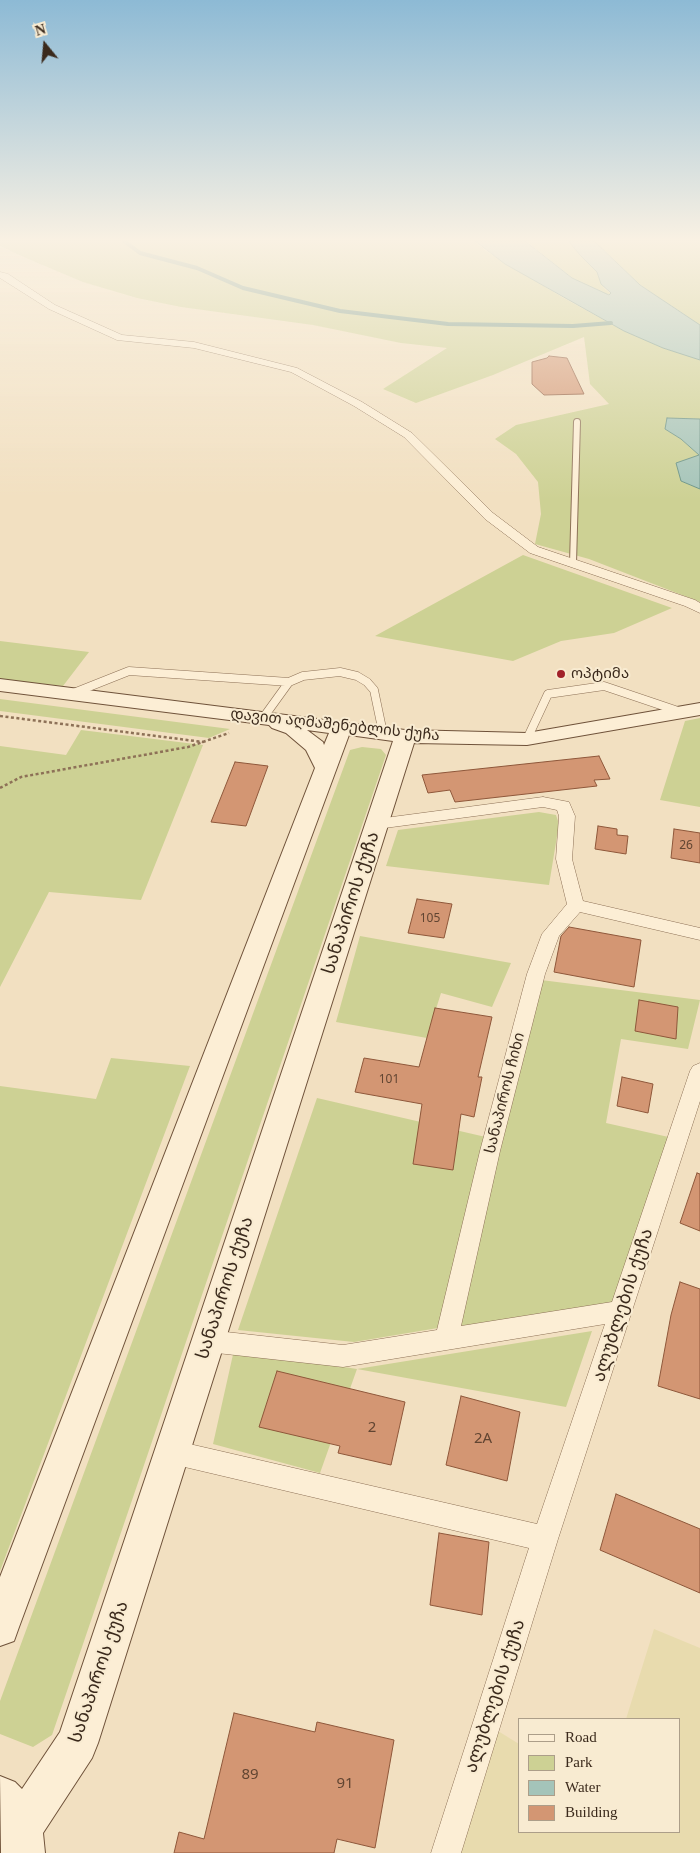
<!DOCTYPE html>
<html>
<head>
<meta charset="utf-8">
<style>
	body { margin:0 }
	#map { position:relative; width:700px; height:1853px; overflow:hidden; background:#f2e0c1; font-family:Georgia,serif }
	canvas { display:block }
	.legend { position:absolute; left:518px; top:1718px; width:162px; height:115px; box-sizing:border-box; background:#f8ebd1; border:1px solid #ac9e89; margin:0; padding:6px 9px; list-style:none; font-size:15px; color:#3b2a1c }
	.legend li { display:flex; align-items:center; gap:10px; height:25px }
	.legend b { width:25px; border:1px solid #ac9e89 }
	.north { position:absolute; left:20px; top:20px; width:50px; height:50px; -webkit-text-stroke:4px #f8ebd1; paint-order:stroke; rotate:343deg; font-size:14px; font-weight:700; line-height:20px; text-align:center; color:#3b2a1c }
	.north::after { content:''; display:block; margin:auto; width:18px; height:22px; background:#3b2a1c; clip-path:polygon(50% 0,100% 100%,50% 72%,0 100%) }
</style>
</head>
<body>
<div id="map">
<canvas width="700" height="1853"></canvas>
<ul class="legend">
<li><b style="height:6px;background:#fceed5"></b>Road</li>
<li><b style="height:14px;background:#cdd194"></b>Park</li>
<li><b style="height:14px;background:#a4c4b9"></b>Water</li>
<li><b style="height:14px;background:#d39673"></b>Building</li>
</ul>
<div class="north">N</div>
</div>
<script>
const g = document.querySelector('canvas').getContext('2d');
g.lineJoin = 'round';
function paint(path, color) {
  g.fillStyle = color;
  g.fill(path, 'evenodd');
}
function shape(rows) {
  const path = new Path2D();
  for (const r of rows) {
    path.moveTo(r[0], r[1]);
    for (let i = 2; i < r.length; i += 2) path.lineTo(r[i], r[i + 1]);
  }
  return path;
}
function strokePath(path, color, width, dash) {
  g.strokeStyle = color;
  g.lineWidth = width;
  g.lineCap = dash ? 'butt' : 'round';
  g.setLineDash(dash || []);
  g.stroke(path);
}
function label(font, color, halo, rows, align = 'center') {
  g.font = font + ' Georgia,"Noto Sans Georgian",serif';
  g.lineWidth = 4;
  g.setLineDash([]);
  g.textBaseline = 'middle';
  g.strokeStyle = halo;
  g.fillStyle = color;
  for (const [text, x, y, turn = 0] of rows) {
    g.save();
    g.translate(x, y);
    g.rotate((+turn || 0) * Math.PI / 180);
    g.textAlign = isNaN(turn) ? turn : align;
    if (halo) g.strokeText(text, 0, 0);
    g.fillText(text, 0, 0);
    g.restore();
  }
}
paint(shape([
	[654,1629,700,1648,700,1853,459,1853,498,1731,519,1744,519,1832,679,1832,679,1719,626,1719]
]), '#e8dbae');
paint(shape([
	[0,241,475,241,486,251,562,297,624,331,663,348,700,360,700,419,668,418,665,429,681,439,699,455,681,481,700,489,700,602,589,559,535,544,541,514,538,482,516,454,495,439,516,425,609,404,590,384,584,337,493,375,416,403,383,389,447,348,401,343,313,325,181,307,137,298,83,282,28,259,0,246],
	[526,241,570,241,580,255,597,272,604,288,611,294,605,294,572,278],
	[594,241,700,241,700,325,640,285],
	[523,555,672,608,614,633,561,641,513,661,375,636],
	[0,641,89,652,63,686,0,679],
	[0,699,230,729,209,738,0,711],
	[700,718,700,807,660,800,685,721],
	[81,730,203,745,141,900,49,892,0,987,0,746,66,755],
	[362,747,381,749,386,755,52,1735,33,1747,0,1734,0,1701,350,750],
	[539,812,556,815,559,824,549,885,386,866,398,830],
	[360,936,511,963,492,1007,441,993,427,1038,336,1022],
	[541,980,700,1000,688,1049,621,1039,606,1123,673,1138,620,1305,455,1332],
	[111,1058,190,1066,0,1571,0,1086,96,1099],
	[317,1098,490,1138,444,1327,354,1342,238,1330],
	[592,1331,566,1407,357,1369,320,1473,213,1444,234,1350,357,1369]
]), '#cdd194');
const water = shape([
	[475,241,525,241,572,278,609,295,611,293,601,284,597,272,580,255,570,243,570,241,594,241,640,285,700,325,700,360,663,348,624,331,505,264,475,241],
	[667,418,700,419,700,489,681,481,676,463,699,455,681,439,665,429,667,418]
]);
paint(water, '#a4c4b9');
strokePath(water, '#6a9386', 1);
strokePath(shape([
	[124,241,140,253,197,268,243,288,340,311,448,324,573,326,611,323]
]), '#6a9386', 4);
const building = shape([
	[549,356,567,358,584,394,544,395,532,384,532,362,547,358,549,356],
	[599,756,610,779,594,780,597,786,455,802,450,790,428,793,422,775,599,756],
	[235,762,268,766,246,826,211,822,235,762],
	[598,826,617,829,617,835,628,836,626,854,595,849,598,826],
	[674,829,700,833,700,863,671,858,674,829],
	[417,899,452,904,444,938,408,933,417,899],
	[569,927,641,940,634,987,554,972,561,936,569,927],
	[639,1000,678,1007,676,1039,635,1031,639,1000],
	[435,1008,492,1017,478,1077,482,1077,474,1117,461,1114,453,1170,413,1164,422,1104,355,1092,364,1058,419,1067,435,1008],
	[622,1077,653,1084,648,1113,617,1106,622,1077],
	[697,1173,700,1174,700,1231,680,1223,697,1173],
	[680,1282,700,1289,700,1399,658,1386,671,1315,680,1282],
	[277,1371,405,1402,391,1465,338,1453,340,1446,259,1427,277,1371],
	[461,1396,520,1412,507,1481,446,1465,461,1396],
	[616,1494,700,1529,700,1593,600,1550,616,1494],
	[439,1533,489,1542,482,1615,430,1605,439,1533],
	[234,1713,315,1732,317,1722,394,1740,375,1848,337,1839,334,1853,174,1853,179,1832,204,1839,234,1713]
]);
paint(building, '#d39673');
strokePath(building, '#8e573a', 1);
const laneFar1 = shape([
	[573,563,577,422]
]);
const lane = shape([
	[71,694,129,671,289,682],
	[263,718,289,682,303,676,340,672,357,676,367,682,374,690,383,733],
	[527,739,548,694,604,686,681,712]
]);
const street = shape([
	[0,272,8,274,55,305,122,335,194,342,297,368,362,402,412,433,493,513,538,547,695,600,700,603,700,613,685,606,530,553,485,519,404,437,354,406,291,372,194,348,117,340,49,309,0,278,0,272],
	[543,797,569,802,575,816,572,859,583,901,700,928,700,940,580,912,559,936,545,974,500,1151,461,1326,612,1302,690,1071,693,1066,700,1063,700,1101,558,1539,461,1853,431,1853,529,1548,172,1464,163,1461,160,1452,163,1443,172,1440,537,1524,605,1324,343,1367,208,1352,200,1349,196,1341,200,1333,208,1330,343,1345,437,1330,480,1151,527,974,542,934,567,904,556,859,559,816,557,810,543,807,377,829,371,828,369,824,371,820,377,819,543,797]
]);
const secondary = shape([
	[0,679,405,730,527,733,700,703,700,715,527,745,414,743,98,1743,92,1758,43,1833,45,1853,1,1853,0,1776,15,1782,22,1789,60,1732,393,741,349,735,19,1627,14,1641,0,1646,0,1577,315,768,306,750,286,733,272,728,269,725,0,691,0,679],
	[307,730,329,733,324,745,323,742,307,730]
]);
strokePath(laneFar1, '#8d7157', 8);
strokePath(lane, '#8d7157', 9);
strokePath(street, '#8d7157', 1);
strokePath(secondary, '#6f523a', 2);
strokePath(shape([
	[0,716,203,742],
	[0,788,21,777,188,747,229,733]
]), '#8d7157', 2.5, [3, 2.5]);
strokePath(laneFar1, '#fceed5', 6);
strokePath(lane, '#fceed5', 8);
paint(street, '#fceed5');
paint(secondary, '#fceed5');
const sky = g.createLinearGradient(0, 0, 0, 500);
sky.addColorStop(0, '#8dbad5');
sky.addColorStop(0.48, '#f9f1e3');
sky.addColorStop(1, '#f9f1e300');
g.fillStyle = sky;
g.fillRect(0, 0, 700, 500);
for (const [x, y, r, color] of [
	[561,674,5,"#a12129"]
]) {
  const dot = new Path2D();
  dot.arc(x, y, r, 0, 2 * Math.PI);
  g.fillStyle = color;
  g.fill(dot);
  strokePath(dot, '#f8ebd1', 2);
}
label('12px', '#614532', null, [
	["26",686,846],
	["105",430,919],
	["101",389,1080]
]);
label('15px', '#3b2a1c', '#f8ebd1', [
	["ოპტიმა",571,674]
], 'left');
label('15px', '#3b2a1c', '#f8ebd1', [
	["დავით აღმაშენებლის ქუჩა",335,725,6],
	["სანაპიროს ჩიხი",505,1093,-76]
]);
label('15px', '#614532', null, [
	["2",372,1428],
	["2A",483,1439],
	["89",250,1775],
	["91",345,1784]
]);
label('18px', '#3b2a1c', '#f8ebd1', [
	["სანაპიროს ქუჩა",351,903,-72],
	["სანაპიროს ქუჩა",225,1288,-72],
	["ალუბლების ქუჩა",623,1305,-72],
	["სანაპიროს ქუჩა",99,1672,-71],
	["ალუბლების ქუჩა",495,1696,-72]
]);
</script>
</body>
</html>
